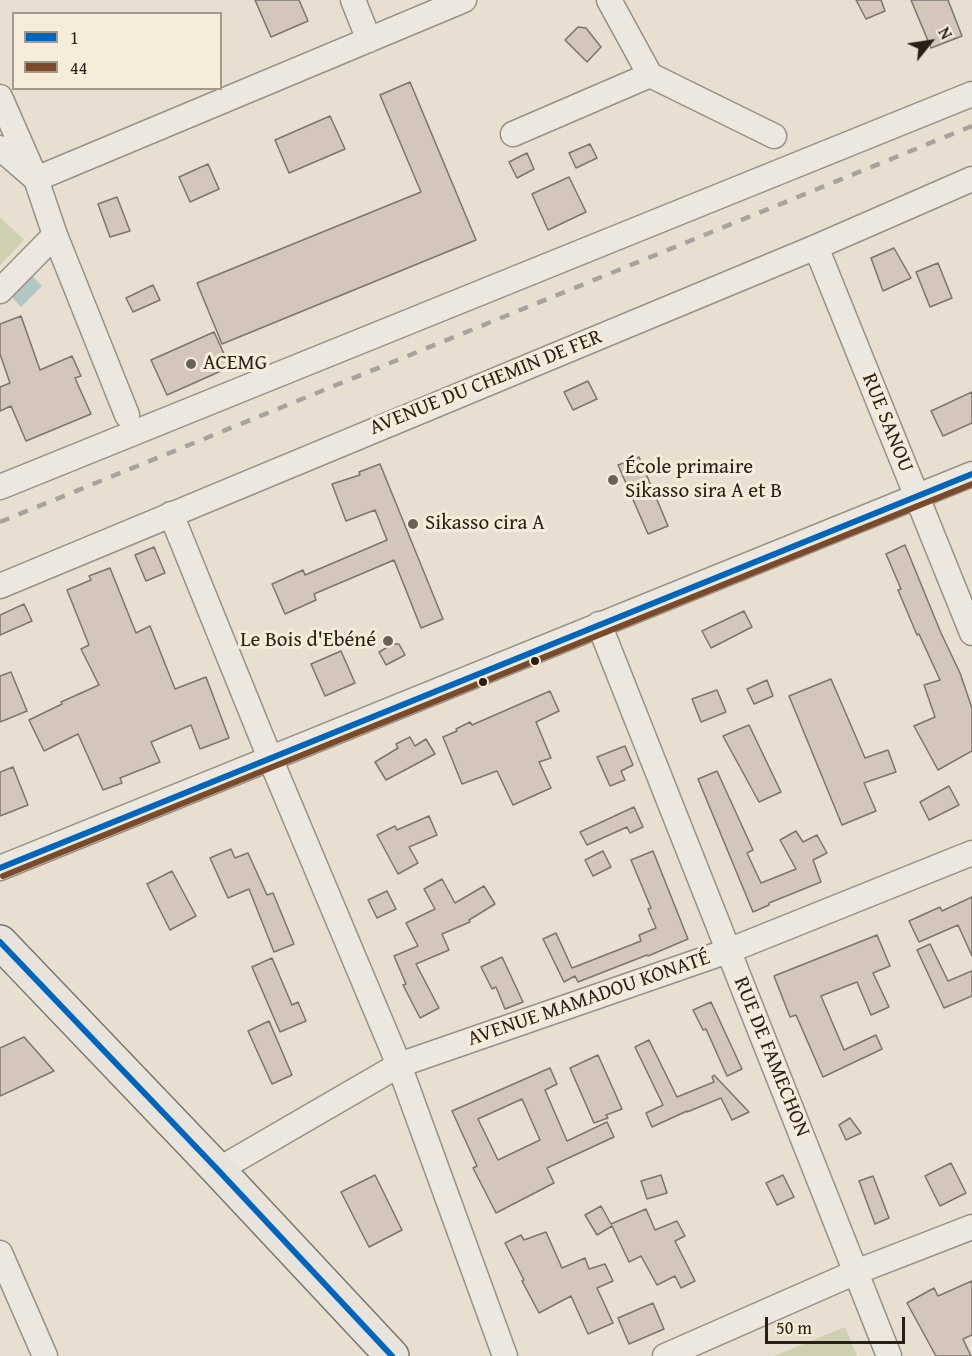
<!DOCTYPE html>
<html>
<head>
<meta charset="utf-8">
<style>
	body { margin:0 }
	#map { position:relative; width:972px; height:1356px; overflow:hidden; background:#e8dfd0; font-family:"Gentium Book Plus",serif }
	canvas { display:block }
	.legend { position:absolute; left:12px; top:12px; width:210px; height:78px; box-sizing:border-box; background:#f7ecd9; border:2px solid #a49a8b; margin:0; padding:8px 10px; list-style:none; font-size:18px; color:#281f16 }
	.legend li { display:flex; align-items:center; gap:12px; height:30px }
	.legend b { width:30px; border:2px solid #a49a8b }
	.north { position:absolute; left:900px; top:12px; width:60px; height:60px; -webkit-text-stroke:4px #f7ecd9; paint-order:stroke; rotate:60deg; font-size:16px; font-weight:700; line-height:24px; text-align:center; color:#281f16 }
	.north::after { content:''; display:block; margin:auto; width:21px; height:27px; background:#281f16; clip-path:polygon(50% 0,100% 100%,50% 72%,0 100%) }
	.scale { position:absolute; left:765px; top:1317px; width:140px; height:27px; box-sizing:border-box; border:3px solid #281f16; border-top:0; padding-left:8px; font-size:18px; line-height:21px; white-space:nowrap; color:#281f16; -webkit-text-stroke:4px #f7ecd9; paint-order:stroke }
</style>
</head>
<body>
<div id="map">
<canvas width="972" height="1356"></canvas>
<ul class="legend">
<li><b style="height:8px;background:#0065bd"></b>1</li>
<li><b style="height:8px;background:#7a4b2a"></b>44</li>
</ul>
<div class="north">N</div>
<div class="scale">50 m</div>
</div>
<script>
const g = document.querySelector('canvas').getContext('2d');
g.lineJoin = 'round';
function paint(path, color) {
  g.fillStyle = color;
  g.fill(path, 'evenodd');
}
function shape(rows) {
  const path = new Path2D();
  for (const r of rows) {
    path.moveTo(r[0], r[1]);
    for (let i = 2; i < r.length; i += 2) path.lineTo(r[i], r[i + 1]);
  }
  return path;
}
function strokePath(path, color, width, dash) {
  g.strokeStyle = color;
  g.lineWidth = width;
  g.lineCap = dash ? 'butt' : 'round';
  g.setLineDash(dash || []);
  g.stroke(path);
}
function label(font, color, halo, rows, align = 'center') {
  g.font = font + ' "Gentium Book Plus",serif';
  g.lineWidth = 6;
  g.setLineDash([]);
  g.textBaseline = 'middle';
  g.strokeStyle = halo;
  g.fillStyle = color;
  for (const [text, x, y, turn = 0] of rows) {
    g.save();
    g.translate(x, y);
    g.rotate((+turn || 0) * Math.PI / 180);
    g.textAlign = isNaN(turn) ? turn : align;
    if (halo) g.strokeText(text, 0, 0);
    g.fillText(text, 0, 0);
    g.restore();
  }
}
paint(shape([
	[0,217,24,240,0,265],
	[845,1327,857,1356,774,1356]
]), '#ced0b1');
paint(shape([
	[32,276,42,286,21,307,11,296]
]), '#b4c6c3');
const building = shape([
	[255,0,299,0,308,21,271,37,255,0],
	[856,0,881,0,885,11,866,19,856,0],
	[911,0,948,0,962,36,931,48,911,0],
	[578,27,586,28,601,47,587,62,565,40,578,27],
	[410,82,476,240,222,344,197,283,421,192,380,95,410,82],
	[330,116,345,149,289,173,275,140,330,116],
	[590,144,597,158,576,168,569,153,590,144],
	[527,153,534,169,517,178,509,162,527,153],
	[208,164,219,189,190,202,179,177,208,164],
	[569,177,586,212,548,230,532,194,569,177],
	[117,197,130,231,110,237,98,204,117,197],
	[894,248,911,278,883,291,871,258,894,248],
	[938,263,952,298,930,307,916,272,938,263],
	[153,285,160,300,133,312,126,298,153,285],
	[21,316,40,370,72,356,81,376,75,378,91,414,26,441,11,406,0,411,0,387,10,383,0,354,0,324,21,316],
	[214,332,230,367,167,395,151,360,214,332],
	[588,381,597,399,573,410,564,392,588,381],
	[972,392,972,423,943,436,931,411,972,392],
	[639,457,668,526,648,534,618,465,639,457],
	[380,464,443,619,421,628,394,560,314,594,316,600,285,614,272,584,303,570,305,575,387,540,375,510,346,521,332,484,360,475,359,472,380,464],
	[905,545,941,633,960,673,972,708,972,751,938,770,914,726,935,717,924,685,940,680,919,634,917,635,898,590,901,589,886,554,905,545],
	[154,547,165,573,146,581,135,555,154,547],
	[110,568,136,633,150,626,175,689,206,677,229,738,200,749,191,725,151,742,160,762,120,778,122,783,103,790,78,734,44,751,29,720,62,704,61,702,99,685,81,649,89,645,67,590,91,580,89,576,110,568],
	[24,604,32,621,0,635,0,615,24,604],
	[744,611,752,627,711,648,702,631,744,611],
	[393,644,399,644,405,655,386,665,379,652,393,644],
	[341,651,355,683,325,696,311,664,341,651],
	[11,672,27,711,0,722,0,676,11,672],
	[831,679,865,758,888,750,896,772,864,783,876,811,842,825,789,696,831,679],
	[767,680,773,696,754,704,747,689,767,680],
	[717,690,726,712,701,722,692,699,717,690],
	[550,691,559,711,536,722,551,758,539,762,551,788,513,805,497,771,462,784,443,737,457,731,456,729,470,722,472,725,550,691],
	[749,725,781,792,759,802,723,736,749,725],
	[410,737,415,746,426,739,435,754,386,780,375,762,398,748,396,744,410,737],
	[625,746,633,765,621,771,625,780,610,786,597,757,625,746],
	[13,767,28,805,0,816,0,772,13,767],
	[717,771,753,850,747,853,761,883,796,869,780,840,796,831,803,842,817,835,827,853,813,860,821,882,769,903,769,905,753,912,698,779,717,771],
	[949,786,959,805,929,820,920,802,949,786],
	[634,807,643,827,630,833,627,827,587,845,580,832,634,807],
	[429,816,437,835,409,847,418,863,398,874,377,835,395,826,397,830,429,816],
	[231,849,235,858,248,853,267,895,273,893,294,944,274,952,249,889,228,898,210,858,231,849],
	[603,851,611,867,593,876,585,860,603,851],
	[653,851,688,939,648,956,647,955,578,982,575,976,564,982,543,939,556,933,572,968,641,941,639,935,656,928,648,909,651,908,631,860,653,851],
	[172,871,196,916,170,930,147,884,172,871],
	[442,879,455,903,484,886,495,904,469,920,470,922,442,934,449,950,416,964,439,1008,420,1018,403,985,406,984,394,956,418,946,406,923,435,909,424,889,442,879],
	[387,891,396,909,377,918,368,900,387,891],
	[972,897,972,956,958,925,919,942,909,921,940,907,942,911,972,897],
	[877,935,890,966,873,973,889,1007,871,1015,857,982,821,996,844,1050,876,1035,882,1049,823,1077,796,1015,790,1017,774,976,877,935],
	[930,944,948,981,972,971,972,996,944,1008,917,950,930,944],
	[502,957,523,1002,505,1009,496,987,492,989,481,967,502,957],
	[272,958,292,1005,298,1002,306,1021,280,1032,252,967,272,958],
	[711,1002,742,1069,727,1076,706,1029,703,1030,693,1010,711,1002],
	[269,1021,292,1075,272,1084,248,1031,269,1021],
	[24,1037,54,1071,0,1096,0,1048,24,1037],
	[649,1040,677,1097,714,1082,712,1077,714,1075,749,1112,732,1120,721,1098,687,1112,687,1111,652,1127,646,1113,663,1105,635,1047,649,1040],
	[598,1055,622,1109,606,1115,608,1118,594,1123,570,1068,598,1055],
	[550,1068,557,1084,545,1090,567,1141,607,1122,614,1137,547,1168,554,1183,496,1213,473,1168,477,1166,452,1111,550,1068],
	[522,1099,540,1140,498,1160,478,1119,522,1099],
	[850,1118,861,1133,846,1140,839,1125,850,1118],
	[951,1163,966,1193,940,1206,925,1176,951,1163],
	[375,1175,402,1230,369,1247,341,1192,375,1175],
	[661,1175,667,1193,647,1199,641,1181,661,1175],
	[783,1175,794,1197,777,1205,766,1183,783,1175],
	[873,1176,889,1218,875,1224,859,1181,873,1176],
	[601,1206,611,1224,646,1209,655,1230,677,1221,685,1236,675,1241,695,1281,681,1288,675,1276,657,1285,641,1256,629,1262,612,1226,597,1235,585,1215,601,1206],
	[546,1232,562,1268,585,1258,589,1269,605,1264,613,1281,597,1288,613,1323,588,1334,571,1296,539,1313,522,1281,524,1280,505,1243,521,1235,524,1240,546,1232],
	[972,1281,972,1335,963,1339,971,1356,936,1356,907,1303,934,1288,938,1296,972,1281],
	[653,1303,664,1329,629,1344,618,1318,653,1303]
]);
paint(building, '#d4c6b9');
strokePath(building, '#7b756d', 1.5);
const minor = shape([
	[353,0,369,40],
	[609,0,650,75,774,136],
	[0,97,36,179,464,0],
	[513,134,650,75],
	[0,148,36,179,55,235,127,415],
	[816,247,972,633],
	[0,291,55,235],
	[0,487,972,94],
	[171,514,270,758,399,1065,505,1356],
	[0,586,816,247,972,179],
	[599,624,889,1356],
	[0,868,972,474],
	[218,1170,399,1065,728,951,972,853],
	[0,1253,45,1356],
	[665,1356,856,1272,972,1227]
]);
const highway = shape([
	[0,942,218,1170,392,1356]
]);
strokePath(minor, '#969086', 27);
strokePath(highway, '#7b756d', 36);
strokePath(minor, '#ece8e0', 24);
strokePath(highway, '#e9e4db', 33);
strokePath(shape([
	[0,522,972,126]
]), '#a7a39c', 4.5, [10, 10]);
strokePath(shape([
	[0,868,972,474],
	[0,942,218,1170,392,1356]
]), '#0065bd', 6);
strokePath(shape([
	[3,876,972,484]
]), '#7a4b2a', 6);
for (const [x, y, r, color] of [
	[191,364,6,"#6b6257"],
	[613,480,6,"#6b6257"],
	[413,524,6,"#6b6257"],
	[388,641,6,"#6b6257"],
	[535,661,5,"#281f16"],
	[483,682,5,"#281f16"]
]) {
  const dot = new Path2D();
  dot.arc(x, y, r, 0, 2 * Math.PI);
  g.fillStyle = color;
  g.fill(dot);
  strokePath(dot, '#f7ecd9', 2);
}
label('21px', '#281f16', '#f7ecd9', [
	["ACEMG",203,364],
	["École primaire",625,468],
	["Sikasso sira A et B",625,492],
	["Sikasso cira A",425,524],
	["Le Bois d'Ebéné",376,641,"right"]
], 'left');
label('21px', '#281f16', '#f7ecd9', [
	["AVENUE DU CHEMIN DE FER",486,383,-22],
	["RUE SANOU",887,423,68],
	["AVENUE MAMADOU KONATÉ",589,999,-19],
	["RUE DE FAMECHON",771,1057,68]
]);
</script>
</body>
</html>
